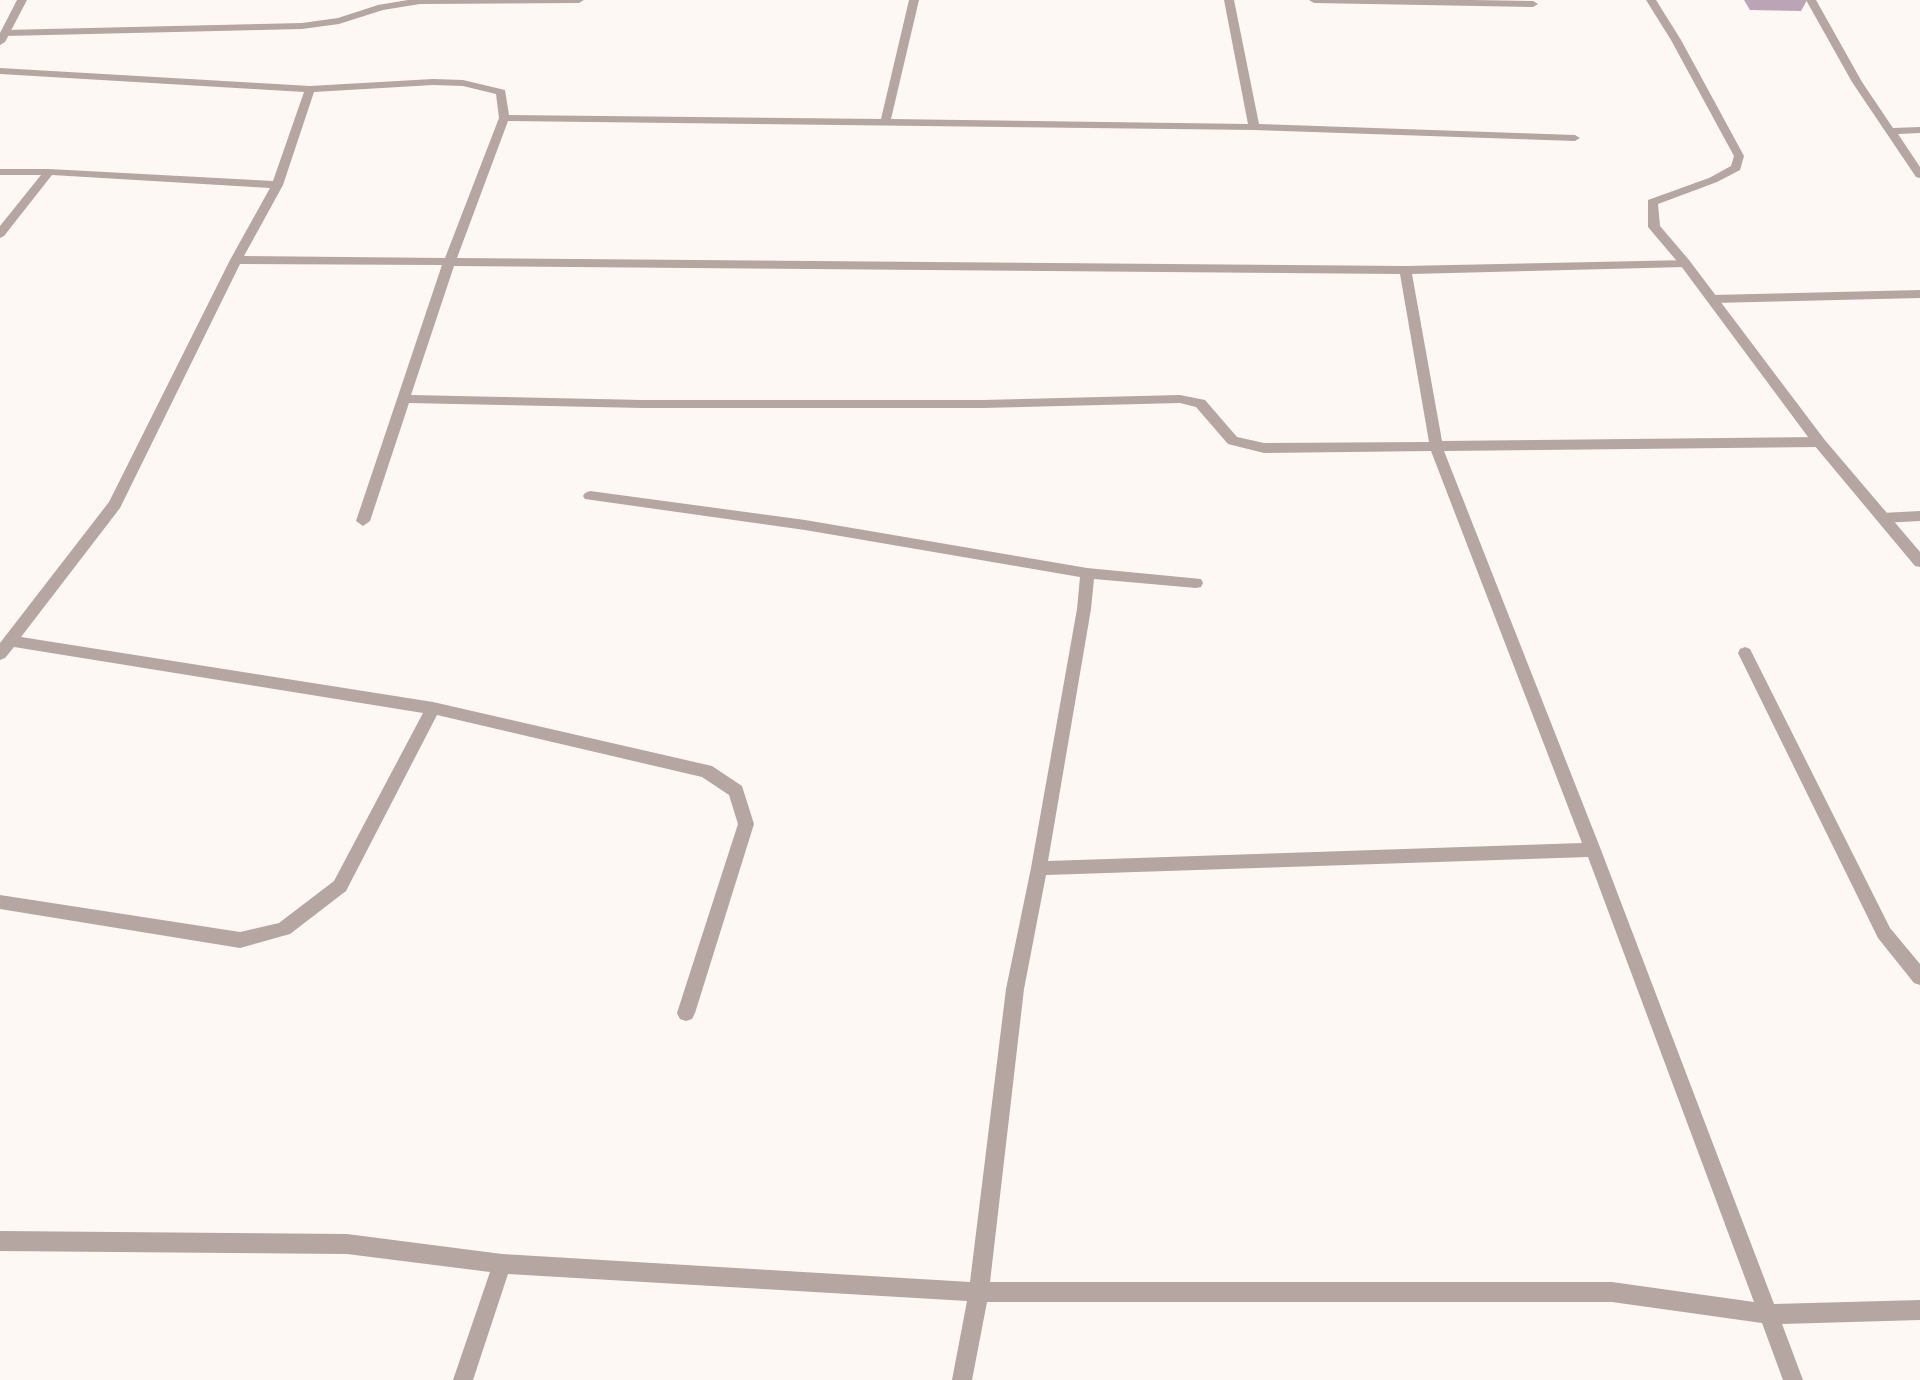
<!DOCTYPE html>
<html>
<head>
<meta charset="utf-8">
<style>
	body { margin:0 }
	canvas { display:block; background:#fdf8f4 }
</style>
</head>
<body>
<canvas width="1920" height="1380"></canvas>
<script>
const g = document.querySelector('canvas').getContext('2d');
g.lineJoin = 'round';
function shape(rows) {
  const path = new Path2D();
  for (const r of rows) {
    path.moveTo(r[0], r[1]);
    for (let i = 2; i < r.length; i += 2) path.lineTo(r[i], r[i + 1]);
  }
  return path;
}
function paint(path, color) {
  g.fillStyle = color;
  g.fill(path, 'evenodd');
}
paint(shape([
	[408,0,584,0,579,3,420,4,383,10,339,24,302,29,5,36,0,33,5,30,302,23,338,18,378,5,408,0],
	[909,0,919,0,891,119,1248,124,1224,0,1234,0,1259,124,1575,135,1580,138,1575,141,1254,130,508,121,457,258,1405,266,1689,260,1689,266,1685,267,1412,274,1442,441,1819,437,1826,442,1819,447,1444,451,1601,850,1774,1304,1920,1300,1920,1320,1782,1324,1803,1380,1783,1380,1762,1323,1612,1302,987,1302,972,1380,952,1380,967,1301,508,1274,473,1380,453,1380,490,1272,347,1254,0,1251,0,1231,347,1234,502,1254,970,1282,1006,989,1031,868,1077,609,1080,577,805,530,585,499,583,496,585,493,590,491,805,520,1087,568,1201,579,1203,583,1201,587,1196,588,1094,579,1091,609,1048,861,1582,843,1431,451,1264,453,1228,444,1196,407,1180,403,983,408,643,408,409,403,370,521,363,526,356,521,442,265,240,264,120,508,21,637,433,702,712,766,742,786,754,824,695,1013,692,1019,686,1021,680,1019,677,1013,738,824,729,795,702,777,437,715,346,891,290,934,240,948,0,909,0,895,240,932,279,923,334,881,423,713,14,647,5,658,0,660,0,643,109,502,230,260,270,188,52,175,4,236,0,238,0,226,41,175,0,175,0,169,49,169,273,181,304,92,0,74,0,68,310,86,433,79,463,80,505,90,509,115,881,119,909,0],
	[433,85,463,86,496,94,499,118,445,258,244,256,283,185,314,92,433,85],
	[454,266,1400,274,1429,442,1264,443,1237,437,1205,400,1180,395,983,400,643,400,411,395,454,266],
	[1588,857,1754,1302,1612,1282,990,1282,1024,989,1046,875,1588,857],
	[1309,0,1473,0,1533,1,1538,4,1533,7,1314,3,1309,0],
	[1806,0,1816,0,1862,82,1893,128,1920,127,1920,133,1898,134,1920,167,1920,178,1916,177,1852,82,1806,0],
	[1920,290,1920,298,1713,303,1707,299,1713,295,1920,290],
	[1920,511,1920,521,1882,523,1875,518,1882,513,1920,511],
	[1745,647,1750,649,1752,653,1890,928,1920,964,1920,985,1914,983,1878,938,1738,653,1740,649,1745,647]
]), '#b5a6a1');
paint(shape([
	[17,0,27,0,5,42,0,45,0,33,17,0],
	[1646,0,1656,0,1681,40,1744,156,1740,170,1717,182,1658,204,1660,226,1689,260,1824,439,1920,552,1920,567,1915,566,1814,445,1681,266,1648,227,1648,200,1709,178,1731,166,1734,156,1671,40,1646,0]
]), '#b5a6a1');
paint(shape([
	[1744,0,1807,0,1801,11,1750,10]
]), '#bca4b7');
</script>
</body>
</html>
